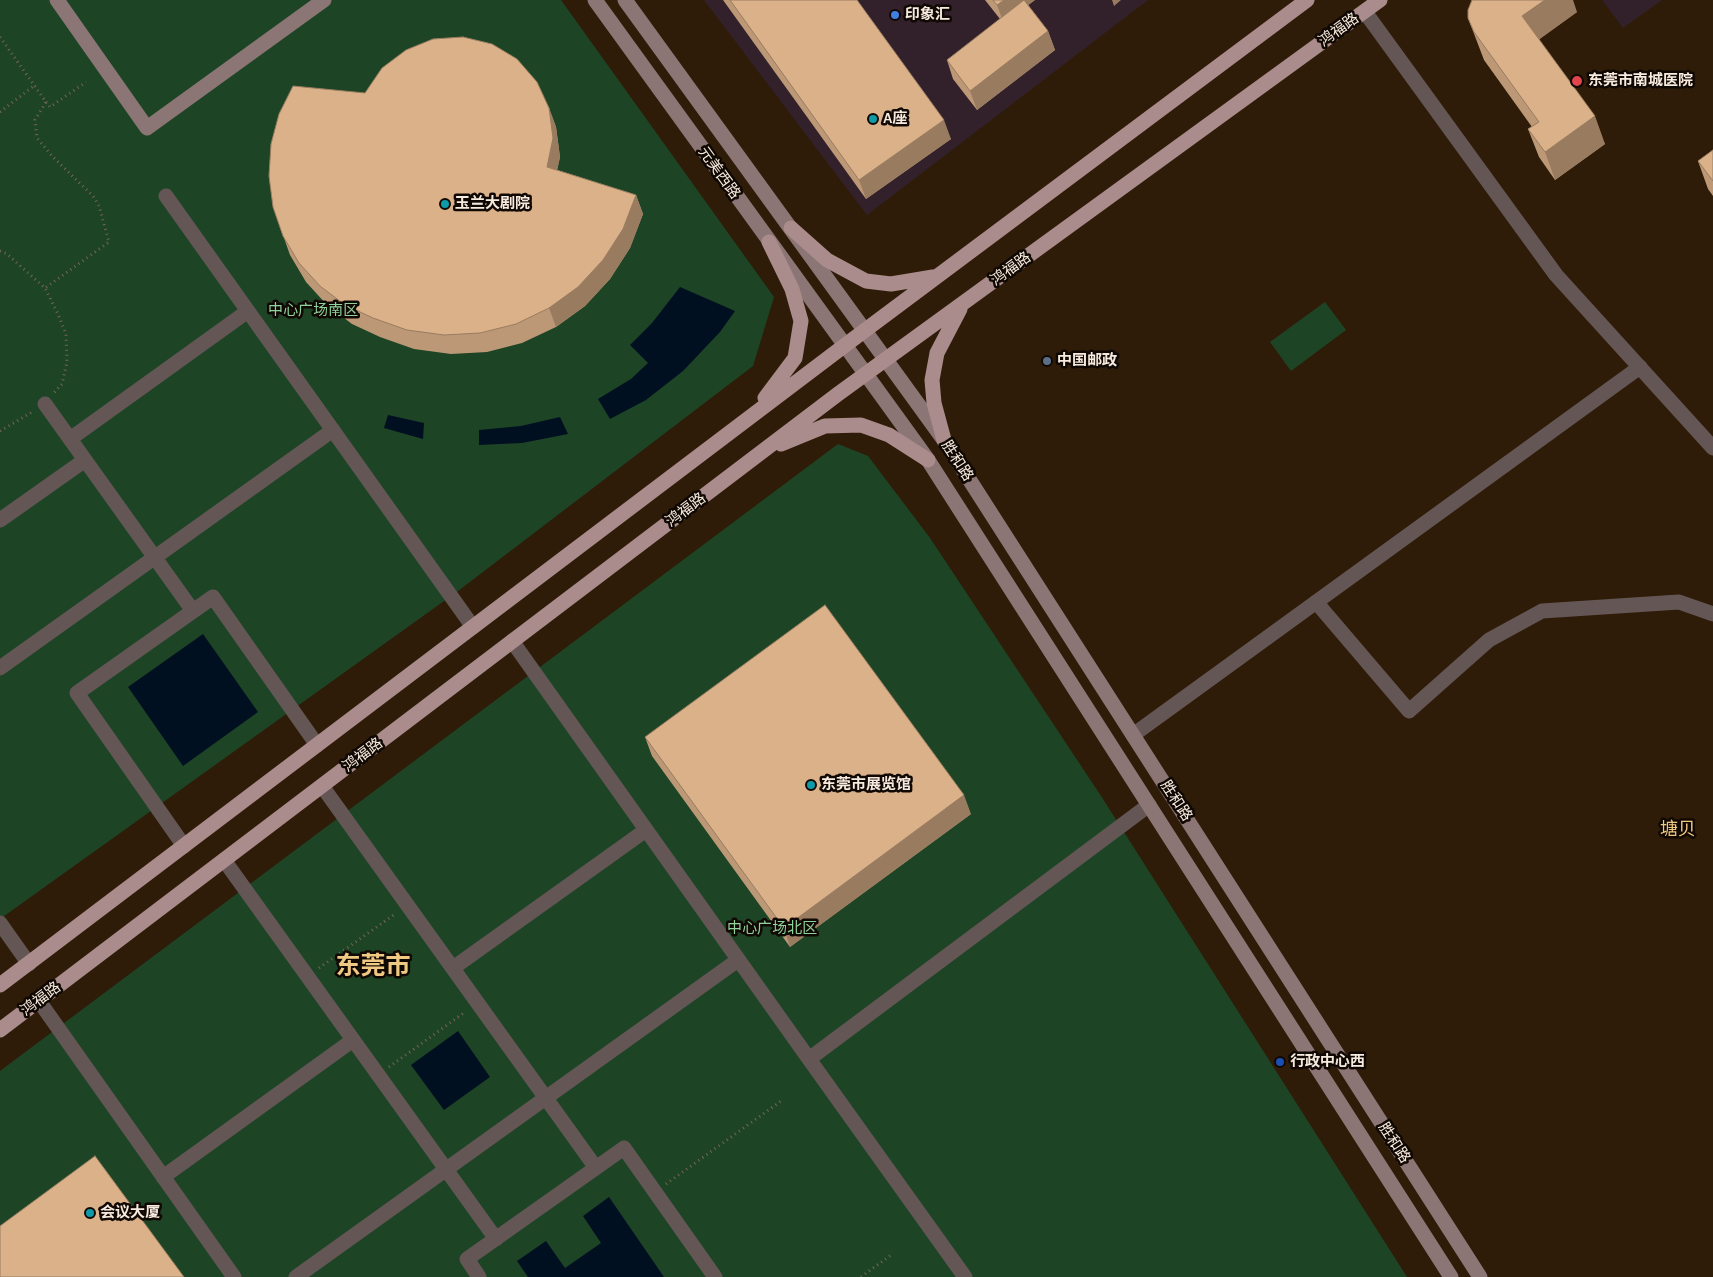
<!DOCTYPE html>
<html>
<head>
<meta charset="utf-8">
<style>
	body { margin:0 }
	canvas { display:block; background:#2e1c08 }
</style>
</head>
<body>
<canvas width="1713" height="1277"></canvas>
<script>
const g = document.querySelector('canvas').getContext('2d');
g.lineJoin = 'round';
function paint(path, color) {
  g.fillStyle = color;
  g.fill(path, 'evenodd');
}
function shape(rows) {
  const path = new Path2D();
  for (const r of rows) {
    path.moveTo(r[0], r[1]);
    for (let i = 2; i < r.length; i += 2) path.lineTo(r[i], r[i + 1]);
  }
  return path;
}
function strokePath(path, color, width, dash) {
  g.strokeStyle = color;
  g.lineWidth = width;
  g.lineCap = dash ? 'butt' : 'round';
  g.setLineDash(dash || []);
  g.stroke(path);
}
function label(font, color, halo, rows, align = 'center') {
  g.font = font + ' Karla,"Noto Sans SC",sans-serif';
  g.lineWidth = 5;
  g.setLineDash([]);
  g.textBaseline = 'middle';
  g.strokeStyle = halo;
  g.fillStyle = color;
  for (const [text, x, y, turn = 0] of rows) {
    g.save();
    g.translate(x, y);
    g.rotate((+turn || 0) * Math.PI / 180);
    g.textAlign = isNaN(turn) ? turn : align;
    if (halo) g.strokeText(text, 0, 0);
    g.fillText(text, 0, 0);
    g.restore();
  }
}
paint(shape([
	[704,0,1148,0,867,215],
	[1602,0,1662,0,1623,28]
]), '#32212b');
paint(shape([
	[0,0,561,0,774,297,753,366,458,591,0,919],
	[1325,302,1346,330,1291,371,1270,342],
	[838,444,868,456,930,538,1101,796,1407,1277,0,1277,0,1071]
]), '#1e4426');
paint(shape([
	[680,287,735,311,720,332,683,371,646,400,610,419,598,399,631,379,648,363,630,345,652,323],
	[388,415,424,423,423,439,384,428],
	[560,417,568,434,522,443,479,445,479,430,521,426],
	[203,634,258,712,183,766,128,687],
	[458,1031,490,1077,444,1110,411,1065],
	[609,1197,664,1277,528,1277,517,1261,546,1241,565,1268,601,1243,583,1216]
]), '#001020');
strokePath(shape([
	[0,37,46,102,35,120,37,138,53,157,93,196,99,206,109,242,45,288],
	[46,102,50,107,86,82],
	[0,112,35,85],
	[0,251,7,254,45,288,58,314,66,334,67,362,62,384,53,394],
	[0,431,34,411],
	[319,968,395,914],
	[389,1067,465,1012],
	[666,1184,781,1101],
	[861,1277,891,1255]
]), '#766655', 3, [1, 4]);
strokePath(shape([
	[1365,12,1556,275,1713,448],
	[166,196,473,627],
	[45,404,193,611],
	[70,439,248,311],
	[0,520,85,460],
	[1316,602,1409,711,1489,640,1542,611,1679,602,1713,614],
	[512,641,809,1059],
	[0,668,333,430],
	[1133,735,1640,367],
	[322,786,596,1168],
	[184,846,77,693,213,597,317,745],
	[224,860,496,1239],
	[0,923,29,964],
	[453,968,646,830],
	[39,1001,234,1277],
	[163,1177,353,1040],
	[296,1277,738,960],
	[479,1277,467,1259,624,1148,715,1277],
	[965,1277,809,1059,1149,805]
]), '#655656', 15);
strokePath(shape([
	[57,0,147,128,324,0],
	[595,0,928,460,1451,1277],
	[625,0,944,440,1480,1277]
]), '#8c7575', 15);
strokePath(shape([
	[791,228,827,260,866,281,891,284,933,277],
	[765,398,795,358,801,321,792,289,769,242],
	[944,440,934,403,932,380,937,353,960,309],
	[781,444,825,426,861,425,889,435,928,460],
	[0,985,844,346,1307,0],
	[0,1030,838,394,1380,0]
]), '#aa8c8c', 15);
paint(shape([
	[723,0,857,0,951,139,866,199],
	[985,0,1035,0,1028,5,1048,31,1055,50,977,110,953,79,947,60,1000,19],
	[1577,12,1539,39,1605,144,1555,180,1539,157,1528,129,1532,127,1484,60,1468,18],
	[365,93,549,108,556,127,560,157,557,170,636,195,643,214,630,248,610,279,585,306,556,327,522,343,487,352,451,354,414,349,380,337,352,324,327,305,306,282,290,255,273,207],
	[1713,150,1713,196,1708,189,1698,161],
	[645,737,971,814,790,947,652,756]
]), '#bc9876');
paint(shape([
	[1004,0,1035,0,1004,24,997,5],
	[1112,0,1121,0,1114,6],
	[1545,0,1573,0,1577,12,1533,44,1522,16],
	[1048,31,1055,50,977,110,970,91],
	[549,108,556,127,560,157,554,186,547,167],
	[1595,116,1605,144,1555,180,1545,152],
	[944,120,951,139,866,199,859,180],
	[636,195,643,214,630,248,610,279,585,306,556,327,549,308],
	[964,795,971,814,790,947,784,928]
]), '#997c60');
const building = shape([
	[730,0,857,0,944,120,859,180,730,0],
	[993,0,1004,0,997,5,993,0],
	[1024,0,1048,31,970,91,947,60,1024,0],
	[1472,0,1545,0,1522,16,1595,116,1545,152,1528,129,1539,122,1474,32,1468,18,1468,10,1472,0],
	[463,37,492,44,517,59,537,82,549,108,553,138,547,167,636,195,623,229,603,260,578,287,549,308,516,324,480,333,444,335,407,330,373,318,345,305,320,286,299,263,283,236,273,207,269,176,271,144,279,114,293,86,365,93,382,68,406,50,433,39,463,37],
	[1713,150,1713,181,1698,161,1713,150],
	[825,605,964,795,784,928,645,737,825,605],
	[95,1156,184,1277,0,1277,0,1226,95,1156]
]);
paint(building, '#dbb189');
strokePath(building, '#997c60', 1);
for (const [x, y, r, color] of [
	[895,15,5,"#3f7fe0"],
	[1577,81,6,"#e0444e"],
	[873,119,5,"#0f9aa8"],
	[445,204,5,"#0f9aa8"],
	[1047,361,5,"#5c6f8a"],
	[811,785,5,"#0f9aa8"],
	[1280,1062,5,"#1a4fb4"],
	[90,1213,5,"#0f9aa8"]
]) {
  const dot = new Path2D();
  dot.arc(x, y, r, 0, 2 * Math.PI);
  g.fillStyle = color;
  g.fill(dot);
  strokePath(dot, '#100803', 2);
}
label('bold 15px', '#f7eade', '#100803', [
	["印象汇",905,15],
	["东莞市南城医院",1588,81],
	["A座",883,119],
	["玉兰大剧院",455,204],
	["中国邮政",1057,361],
	["东莞市展览馆",821,785],
	["行政中心西",1290,1062],
	["会议大厦",100,1213]
], 'left');
label('15px', '#f7eade', '#100803', [
	["鸿福路",1339,30,-36],
	["元美西路",719,173,54],
	["鸿福路",1011,269,-36],
	["胜和路",957,461,57],
	["鸿福路",686,510,-37],
	["鸿福路",363,755,-37],
	["胜和路",1176,801,57],
	["鸿福路",41,999,-37],
	["胜和路",1394,1143,57]
]);
label('15px', '#8fd29b', '#100803', [
	["中心广场南区",313,311],
	["中心广场北区",772,929]
]);
label('18px', '#efc881', '#100803', [
	["塘贝",1678,830]
]);
label('bold 25px', '#efc881', '#100803', [
	["东莞市",373,967]
]);
</script>
</body>
</html>
